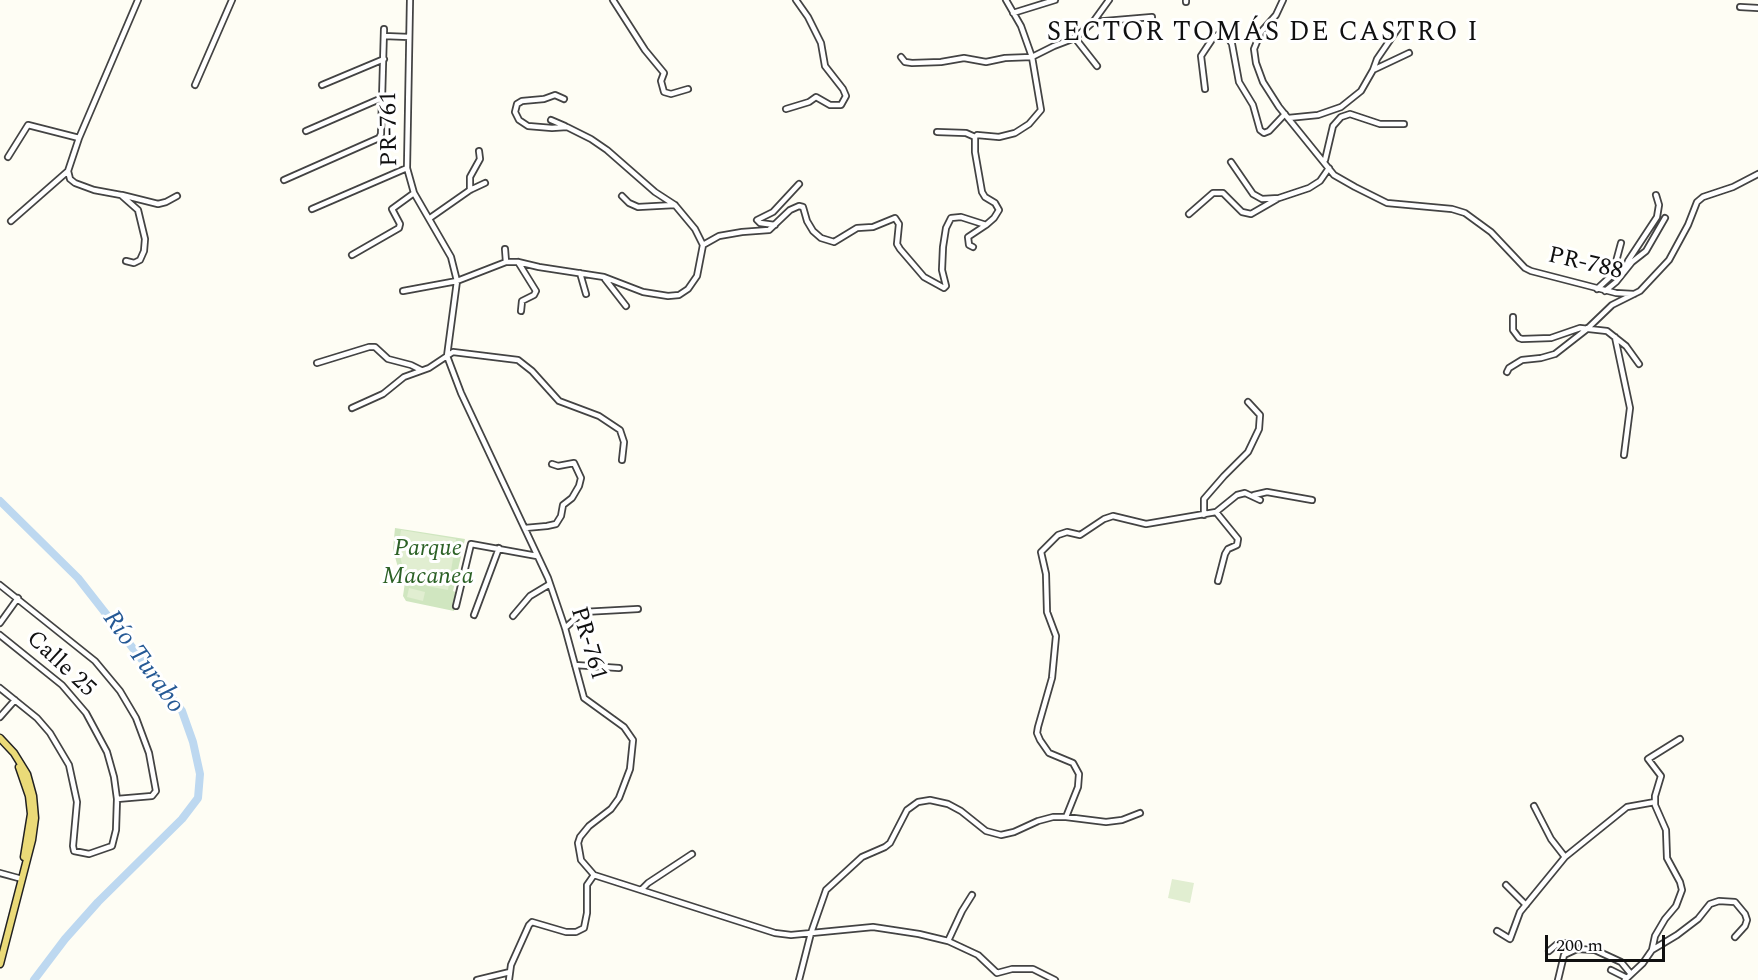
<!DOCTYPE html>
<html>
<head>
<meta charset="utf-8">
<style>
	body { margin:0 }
	#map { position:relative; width:1758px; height:980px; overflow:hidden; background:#fefdf4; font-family:Spectral,serif }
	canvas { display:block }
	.scale { position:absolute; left:1545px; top:935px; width:120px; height:27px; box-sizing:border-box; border:3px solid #101010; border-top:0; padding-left:8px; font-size:18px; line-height:21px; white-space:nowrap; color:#101010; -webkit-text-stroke:4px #fff; paint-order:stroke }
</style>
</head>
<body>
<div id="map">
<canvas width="1758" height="980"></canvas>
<div class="scale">200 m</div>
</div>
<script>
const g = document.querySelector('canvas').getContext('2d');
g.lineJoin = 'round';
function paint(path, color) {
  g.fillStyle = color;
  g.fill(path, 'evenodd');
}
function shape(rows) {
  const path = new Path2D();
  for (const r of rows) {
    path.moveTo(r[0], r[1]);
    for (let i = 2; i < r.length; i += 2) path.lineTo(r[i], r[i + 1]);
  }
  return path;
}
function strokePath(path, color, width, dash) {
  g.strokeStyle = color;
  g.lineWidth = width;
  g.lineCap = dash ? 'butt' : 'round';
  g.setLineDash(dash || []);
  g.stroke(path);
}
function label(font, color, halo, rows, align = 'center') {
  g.font = font + ' Spectral,serif';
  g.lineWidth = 6;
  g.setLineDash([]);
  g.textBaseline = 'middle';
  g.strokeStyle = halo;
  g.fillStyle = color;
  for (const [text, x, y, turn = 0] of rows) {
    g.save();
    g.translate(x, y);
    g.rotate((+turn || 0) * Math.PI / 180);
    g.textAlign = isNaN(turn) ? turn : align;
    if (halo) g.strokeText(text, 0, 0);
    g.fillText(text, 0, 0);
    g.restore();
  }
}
paint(shape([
	[395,528,465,539,453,591,458,593,454,611,406,601,403,596,405,582,397,564,393,549]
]), '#d0e6c0');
paint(shape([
	[401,530,456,539,448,590,427,586,414,579,402,564,398,548],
	[409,588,425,592,423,601,407,597],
	[1172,879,1194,883,1190,903,1168,898]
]), '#e1eed1');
strokePath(shape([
	[0,501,78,578,182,711,193,742,200,774,198,798,182,819,98,902,65,939,34,980]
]), '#bdd8f0', 8);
const minor = shape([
	[410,0,407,168,414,193,451,257,457,281,447,356,461,393,548,578,565,628,584,698,624,727,633,740,630,769,619,798,611,809,589,826,580,837,578,843,581,860,594,875,775,933,791,935,873,927,919,934,948,941,978,955,997,973,1012,969,1033,969,1055,980],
	[613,0,645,50,664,73,661,81,664,92,671,94,688,89],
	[1186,0,1186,2],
	[1283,0,1276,15,1261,32,1254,49,1256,63,1263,82,1279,107,1334,175,1355,187,1387,203,1452,209,1465,213,1491,232,1525,268,1531,271,1616,293,1634,294],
	[1740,7,1758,8],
	[1013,13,1055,0],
	[1093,22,1109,0],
	[384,36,409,37],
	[1075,38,1097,66],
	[901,57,905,62,912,63,941,62,964,58,986,62,1005,58,1032,57,1054,46,1075,38,1093,22,1152,17],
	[1373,70,1377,59,1401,24],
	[195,85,232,0],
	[322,85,384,59],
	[1205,89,1201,56,1213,38,1222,32,1229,39,1232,44,1239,82,1253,105,1260,130,1264,133,1269,131,1285,114],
	[564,99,555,95,544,99,522,101,517,104,515,112,519,120,528,126,552,128,567,127,591,139,607,150,655,192,675,205,695,229,703,245],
	[786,109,809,102,816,97,830,105,841,105,846,96,843,89,825,66,821,43,808,17,796,0],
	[1288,118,1318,115,1341,107,1361,91,1373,70,1409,53],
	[551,120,565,126],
	[306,131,382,98],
	[937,132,966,133,975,137],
	[8,157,28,125,79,138],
	[1325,160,1333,126,1341,117,1350,114,1380,124,1404,124],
	[1231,162,1253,194,1262,199,1279,198,1309,188,1320,181,1329,168],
	[284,180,379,138,381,134,384,29],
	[470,190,470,177,480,159,479,151],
	[122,195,158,204,166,202,177,196],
	[622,196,629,203,638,207,675,205],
	[312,209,407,168],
	[1189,214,1213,193,1223,193,1242,212,1251,214,1277,199],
	[430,218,470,190,485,183],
	[11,221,68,171],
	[775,225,760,223,757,220,773,212,799,184],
	[973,247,969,245,968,237,986,225],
	[505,249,506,262],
	[352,255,399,228,400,224,392,209,414,193],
	[126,261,134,263,140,260,144,251,145,239,138,210,121,195,94,190,75,183,70,179,68,171,79,138,138,0],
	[518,262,536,291,534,295,522,301,521,311],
	[1624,272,1628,261,1657,217,1659,205,1656,195],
	[580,273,586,294],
	[605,279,626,306],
	[1597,289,1610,277,1614,269,1621,243],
	[403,291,457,281,506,262,518,262,539,267,604,277,643,292,668,296,679,295,688,289,697,276,703,245,719,236,742,232,769,230,790,210,799,206,803,207,807,221,813,231,821,238,834,242,857,228,873,227,895,218,899,224,897,244,900,249,924,277,944,288,946,286,942,270,943,247,946,228,951,218,961,217,986,225,994,218,999,210,995,203,985,197,982,192,975,152,975,137,977,135,999,137,1015,133,1029,124,1041,110,1032,57,1021,26,1006,0],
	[1605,291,1616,282,1632,262,1646,251,1665,218],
	[1513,317,1513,330,1519,338,1522,339,1551,338,1580,328,1607,331,1626,346,1639,364],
	[1615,337,1630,408,1624,455],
	[317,363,369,347,375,347,388,359,411,365,421,370],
	[1507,372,1509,368,1522,360,1541,358,1555,354,1587,329,1612,305,1640,291,1669,260,1688,225,1697,202,1703,197,1733,187,1758,174],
	[352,408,383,394,404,377,429,368,453,352,518,360,532,371,559,401,599,416,620,430,624,442,622,460],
	[1254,495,1267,492,1312,500],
	[1216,512,1238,539,1237,545,1228,549,1225,554,1218,581],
	[1204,515,1204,499,1224,476,1248,452,1259,429,1260,415,1248,402],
	[525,528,547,526,556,524,561,516,563,505,572,498,579,486,581,478,574,463,558,466,552,464],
	[0,585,95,661,120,691,136,718,149,753,156,791,152,796,117,799],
	[456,606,471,544,537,556],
	[474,615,499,548],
	[513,616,530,596,550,584],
	[0,623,18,598],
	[565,628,583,612,638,609],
	[0,635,62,685,86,713,107,752,114,777,117,799,116,830,112,846,89,854,74,851,73,846,77,802,69,765,50,733,37,718,0,688],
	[575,665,619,668],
	[0,717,15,700],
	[1534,806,1551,839,1565,857],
	[1066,817,1078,787,1079,774,1073,763,1049,753,1040,740,1037,733,1038,727,1052,678,1056,636,1047,612,1046,574,1041,552,1058,535,1067,532,1080,535,1104,519,1113,516,1146,524,1216,512,1237,495,1245,493,1260,500],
	[0,873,22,879],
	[1506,885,1526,905],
	[641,890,648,883,692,854],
	[1497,931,1510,939,1520,912,1565,857,1627,807,1655,802],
	[948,941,962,911,972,895],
	[1652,950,1677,935,1698,919,1710,904,1719,901,1735,902,1745,914,1747,920,1745,926,1735,937],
	[1549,951,1556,945,1564,943,1575,946,1577,949,1595,950,1621,962,1631,974],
	[1611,970,1627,978],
	[477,980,510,972],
	[509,980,511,965,529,925,532,922,566,932,576,932,584,928,587,913,587,885,594,875],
	[799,980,811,933,826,890,862,857,885,847,890,843,907,810,918,802,930,800,948,804,961,811,986,831,1001,835,1014,832,1038,821,1053,817,1066,817,1106,822,1122,820,1140,813],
	[1558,980,1564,955,1577,949],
	[1625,980,1643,963,1652,950,1655,936,1665,919,1676,906,1682,890,1680,882,1667,858,1666,830,1655,805,1655,796,1661,776,1648,759,1680,739]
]);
const major = shape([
	[0,738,14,753,27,774,33,796,35,818,32,840,0,964],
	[19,767,29,796,31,814,24,857]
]);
strokePath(minor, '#434343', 8);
strokePath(major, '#212121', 9);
strokePath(minor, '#fff', 4.5);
strokePath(major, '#eada78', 6);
label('24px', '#101010', '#fff', [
	["PR-761",391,129,-91],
	["PR-788",1585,265,13],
	["PR-761",587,644,73],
	["Calle 25",60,665,43]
]);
label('italic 24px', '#2c6126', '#fff', [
	["Parque",428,550],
	["Macanea",428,578]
]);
label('italic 26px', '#255995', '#fff', [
	["Río Turabo",142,663,54]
]);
g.letterSpacing = '1.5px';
label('27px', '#101010', '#fff', [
	["SECTOR TOMÁS DE CASTRO I",1263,35]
]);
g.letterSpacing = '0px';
</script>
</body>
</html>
